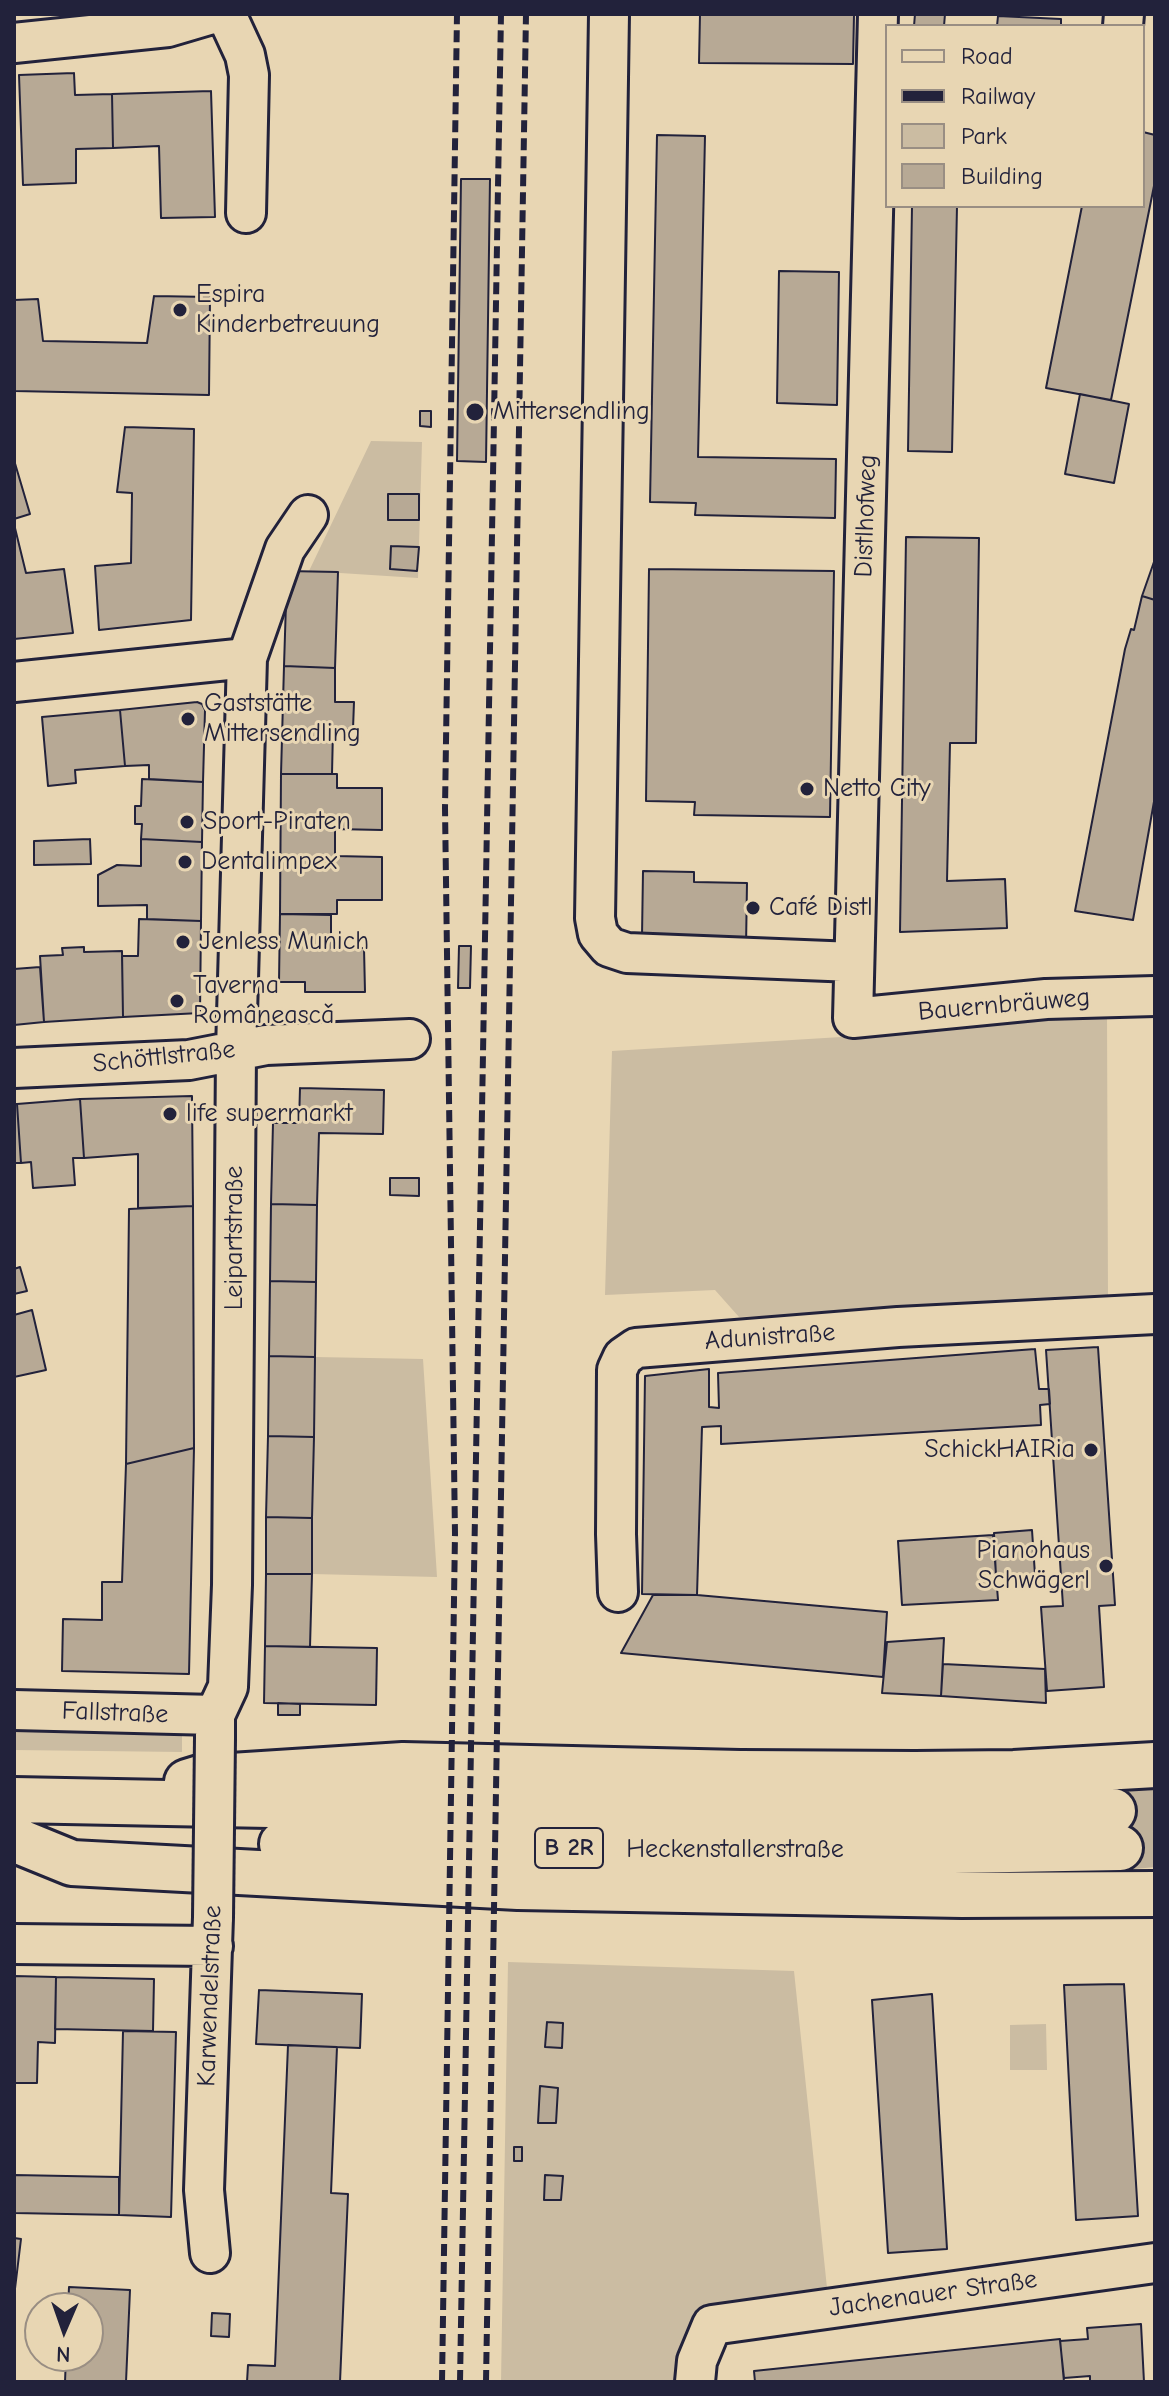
<!DOCTYPE html>
<html>
<head>
<meta charset="utf-8">
<style>
	body { margin:0 }
	#map { position:relative; width:1169px; height:2396px; overflow:hidden; background:#e8d6b3; font-family:"Comic Neue",sans-serif }
	canvas { display:block }
	.frame { position:absolute; inset:0; border:16px solid #22223b; pointer-events:none }
	.legend { position:absolute; left:885px; top:24px; width:260px; height:184px; box-sizing:border-box; background:#e8d6b3; border:2px solid #998e83; margin:0; padding:10px 14px; list-style:none; font-size:24px; color:#22223b }
	.legend li { display:flex; align-items:center; gap:16px; height:40px }
	.legend b { width:40px; border:2px solid #998e83 }
	.north { position:absolute; left:24px; top:2292px; width:80px; height:80px; box-sizing:border-box; background:#e8d6b3; border:2px solid #998e83; border-radius:50%; rotate:182deg; font-size:22px; font-weight:700; line-height:32px; text-align:center; color:#22223b }
	.north::after { content:''; display:block; margin:auto; width:28px; height:36px; background:#22223b; clip-path:polygon(50% 0,100% 100%,50% 72%,0 100%) }
</style>
</head>
<body>
<div id="map">
<canvas width="1169" height="2396"></canvas>
<div class="frame"></div>
<ul class="legend">
<li><b style="height:10px;background:#e8d6b3"></b>Road</li>
<li><b style="height:10px;background:#22223b"></b>Railway</li>
<li><b style="height:22px;background:#cbbca2"></b>Park</li>
<li><b style="height:22px;background:#b7a995"></b>Building</li>
</ul>
<div class="north">N</div>
</div>
<script>
const g = document.querySelector('canvas').getContext('2d');
g.lineJoin = 'round';
function paint(path, color) {
  g.fillStyle = color;
  g.fill(path, 'evenodd');
}
function shape(rows) {
  const path = new Path2D();
  for (const r of rows) {
    path.moveTo(r[0], r[1]);
    for (let i = 2; i < r.length; i += 2) path.lineTo(r[i], r[i + 1]);
  }
  return path;
}
function strokePath(path, color, width, dash) {
  g.strokeStyle = color;
  g.lineWidth = width;
  g.lineCap = dash ? 'butt' : 'round';
  g.setLineDash(dash || []);
  g.stroke(path);
}
function label(font, color, halo, rows, align = 'center') {
  g.font = font + ' "Comic Neue",sans-serif';
  g.lineWidth = 6;
  g.setLineDash([]);
  g.textBaseline = 'middle';
  g.strokeStyle = halo;
  g.fillStyle = color;
  for (const [text, x, y, turn = 0] of rows) {
    g.save();
    g.translate(x, y);
    g.rotate((+turn || 0) * Math.PI / 180);
    g.textAlign = isNaN(turn) ? turn : align;
    if (halo) g.strokeText(text, 0, 0);
    g.fillText(text, 0, 0);
    g.restore();
  }
}
paint(shape([
	[371,441,422,442,418,578,309,571],
	[1107,1014,1108,1302,739,1317,715,1290,605,1295,612,1051,874,1035],
	[315,1357,423,1359,437,1577,312,1574],
	[14,1728,182,1733,182,1752,14,1750],
	[508,1962,794,1971,827,2288,802,2300,727,2309,681,2382,501,2382],
	[1046,2024,1047,2070,1010,2070,1010,2025]
]), '#cbbca2');
const building = shape([
	[700,14,854,15,853,64,699,63,700,14],
	[915,14,945,14,944,26,914,26,915,14],
	[998,16,1061,19,1061,26,997,26,998,16],
	[74,73,75,95,112,94,113,148,76,149,76,183,23,185,19,75,74,73],
	[211,91,215,217,161,218,159,146,113,148,112,94,211,91],
	[1143,132,1155,135,1155,181,1111,400,1046,388,1082,206,1143,206,1143,132],
	[657,135,705,136,698,457,836,459,835,518,695,515,696,503,650,502,657,135],
	[461,179,490,179,486,462,457,461,461,179],
	[912,206,957,206,952,452,908,451,912,206],
	[779,271,839,272,837,405,777,403,779,271],
	[154,296,210,297,209,395,14,391,14,300,38,299,43,341,147,343,154,296],
	[1080,394,1129,404,1114,483,1065,474,1080,394],
	[420,411,431,411,431,427,420,426,420,411],
	[125,427,194,429,191,620,99,630,95,566,131,563,132,493,117,492,125,427],
	[14,460,30,514,14,519,14,460],
	[388,494,419,494,419,520,388,520,388,494],
	[14,524,26,573,64,569,73,633,14,639,14,524],
	[906,537,979,538,976,743,950,743,947,881,1005,879,1007,928,900,932,906,537],
	[391,546,419,547,417,571,390,569,391,546],
	[1155,559,1155,600,1142,596,1155,559],
	[649,569,834,571,830,817,694,815,695,802,646,801,649,569],
	[287,571,338,572,335,668,284,666,287,571],
	[1142,596,1155,600,1155,796,1133,920,1075,911,1125,649,1131,629,1134,630,1142,596],
	[284,666,335,668,335,702,354,702,353,729,333,729,332,774,281,774,284,666],
	[197,702,202,704,205,710,203,782,149,779,149,765,125,766,120,710,197,702],
	[120,710,125,766,75,770,76,783,48,786,42,717,120,710],
	[281,774,337,774,337,788,382,788,382,830,335,829,335,856,382,857,382,900,337,900,337,914,280,914,281,774],
	[142,779,203,782,202,842,141,839,142,824,135,824,135,806,141,806,142,779],
	[90,839,91,864,34,865,34,841,90,839],
	[141,839,202,842,201,921,147,919,147,905,98,906,98,875,117,865,141,866,141,839],
	[643,871,694,872,694,882,747,883,746,947,642,936,643,871],
	[280,914,331,915,331,948,364,948,365,992,305,992,305,982,279,982,280,914],
	[139,919,201,921,200,1013,123,1017,122,956,138,956,139,919],
	[459,946,471,946,470,988,458,988,459,946],
	[84,947,84,952,122,951,123,1017,44,1022,40,956,63,955,62,948,84,947],
	[40,967,44,1022,14,1025,14,969,40,967],
	[300,1088,384,1090,383,1134,319,1133,317,1205,271,1204,273,1123,299,1123,300,1088],
	[192,1096,193,1206,138,1208,138,1154,84,1158,80,1099,192,1096],
	[80,1099,84,1158,73,1158,75,1185,33,1188,31,1162,21,1163,17,1104,80,1099],
	[14,1104,17,1104,21,1163,14,1163,14,1104],
	[390,1178,419,1178,419,1196,390,1195,390,1178],
	[271,1204,317,1205,316,1282,270,1281,271,1204],
	[193,1206,194,1448,126,1464,129,1209,193,1206],
	[20,1267,27,1291,14,1294,14,1269,20,1267],
	[270,1281,316,1282,315,1357,269,1356,270,1281],
	[32,1310,46,1370,14,1377,14,1315,32,1310],
	[1098,1347,1115,1605,1099,1606,1104,1687,1047,1691,1041,1607,1063,1606,1046,1350,1098,1347],
	[1035,1349,1039,1389,1049,1389,1050,1404,1040,1405,1041,1425,721,1444,721,1426,702,1427,697,1595,642,1594,645,1376,709,1369,709,1407,719,1408,718,1373,1035,1349],
	[269,1356,315,1357,314,1437,268,1436,269,1356],
	[268,1436,314,1437,312,1518,266,1517,268,1436],
	[194,1448,189,1674,62,1671,63,1619,102,1620,102,1582,122,1582,126,1464,194,1448],
	[266,1517,312,1518,312,1574,266,1574,266,1517],
	[1032,1530,1035,1575,996,1577,994,1533,1032,1530],
	[993,1535,998,1600,902,1605,898,1541,993,1535],
	[266,1574,312,1574,310,1647,265,1646,266,1574],
	[653,1595,697,1595,887,1612,883,1677,621,1653,653,1595],
	[944,1638,941,1696,882,1693,887,1642,944,1638],
	[265,1646,377,1648,376,1705,264,1703,265,1646],
	[943,1664,1045,1669,1046,1703,941,1696,943,1664],
	[278,1703,300,1704,300,1715,278,1715,278,1703],
	[14,1976,56,1977,55,2043,38,2042,37,2083,14,2083,14,1976],
	[56,1977,154,1979,153,2031,55,2029,56,1977],
	[1124,1984,1138,2216,1076,2220,1064,1985,1124,1984],
	[259,1990,362,1994,360,2048,256,2044,259,1990],
	[932,1994,947,2249,888,2253,872,2000,932,1994],
	[547,2022,563,2023,562,2048,545,2047,547,2022],
	[123,2031,176,2032,171,2217,119,2215,123,2031],
	[288,2045,337,2047,331,2193,348,2194,340,2382,247,2382,248,2365,275,2366,288,2045],
	[540,2086,558,2088,556,2123,538,2123,540,2086],
	[514,2147,522,2147,522,2161,514,2161,514,2147],
	[14,2175,119,2177,119,2215,14,2213,14,2175],
	[545,2175,563,2176,561,2200,544,2200,545,2175],
	[14,2238,21,2239,14,2297,14,2238],
	[69,2287,130,2290,126,2382,65,2382,66,2356,88,2356,88,2308,68,2308,69,2287],
	[212,2313,230,2314,229,2337,211,2336,212,2313],
	[1141,2324,1144,2382,1090,2382,1090,2376,1064,2378,1060,2341,1088,2339,1087,2328,1141,2324],
	[1060,2339,1064,2382,755,2382,754,2371,1060,2339]
]);
paint(building, '#b7a995');
strokePath(building, '#22223b', 2);
strokePath(shape([
	[1113,1811,1155,1809],
	[1120,1848,1155,1845]
]), '#c0b29b', 44, [44, 22]);
const minor = shape([
	[226,14,245,55,249,75,246,213],
	[609,14,595,918,598,934,609,947,627,953,854,962],
	[878,14,853,1018,1046,999,1155,996],
	[1123,26,1124,14],
	[14,43,168,27,212,14],
	[14,682,247,658],
	[14,1068,189,1060,266,1045,410,1039],
	[618,1592,616,1534,617,1370,623,1357,636,1348,898,1327,1155,1314],
	[14,1710,215,1715],
	[215,1738,215,1715,228,1687,232,1585,236,1051,247,658,285,549,308,515],
	[14,1944,213,1946],
	[210,2253,204,2190,213,1917],
	[695,2382,697,2361,712,2325,1155,2263]
]);
const highway = shape([
	[187,1782,200,1778,403,1765,740,1773,915,1774,1014,1773,1155,1765],
	[14,1800,627,1812,919,1813,1113,1811],
	[18,1841,72,1863,518,1887,962,1895,1155,1894],
	[282,1844,954,1851,1120,1848]
]);
strokePath(minor, '#22223b', 44);
strokePath(highway, '#22223b', 50);
strokePath(minor, '#e8d6b3', 38);
strokePath(highway, '#e8d6b3', 44);
strokePath(shape([
	[442,2382,455,1534,445,808,457,14],
	[460,2382,501,14],
	[486,2382,526,14]
]), '#22223b', 6, [12, 6]);
const minorBridge = shape([
	[213,1917,215,1738]
]);
strokePath(minorBridge, '#22223b', 44, []);
strokePath(minorBridge, '#e8d6b3', 38);
for (const [x, y, r, color] of [
	[180,310,8,"#22223b"],
	[475,412,10,"#22223b"],
	[188,719,8,"#22223b"],
	[807,789,8,"#22223b"],
	[187,822,8,"#22223b"],
	[185,862,8,"#22223b"],
	[753,908,8,"#22223b"],
	[183,942,8,"#22223b"],
	[177,1001,8,"#22223b"],
	[170,1114,8,"#22223b"],
	[1091,1450,8,"#22223b"],
	[1106,1566,8,"#22223b"]
]) {
  const dot = new Path2D();
  dot.arc(x, y, r, 0, 2 * Math.PI);
  g.fillStyle = color;
  g.fill(dot);
  strokePath(dot, '#e8d6b3', 3);
}
for (const [x, y, w] of [
	[569,1848,68]
]) {
  const box = new Path2D();
  box.roundRect(x - w / 2, y - 20, w, 40, 6);
  g.fillStyle = '#e8d6b3';
  g.fill(box);
  strokePath(box, '#22223b', 2);
}
label('bold 24px', '#22223b', null, [
	["B 2R",569,1848]
]);
label('26px', '#22223b', '#e8d6b3', [
	["Espira",196,295],
	["Kinderbetreuung",196,325],
	["Mittersendling",493,412],
	["Gaststätte",204,704],
	["Mittersendling",204,734],
	["Netto City",823,789],
	["Sport-Piraten",203,822],
	["Dentalimpex",201,862],
	["Café Distl",769,908],
	["Jenless Munich",199,942],
	["Taverna",193,986],
	["Româneascǎ",193,1016],
	["life supermarkt",186,1114],
	["SchickHAIRia",1075,1450,"right"],
	["Pianohaus",1090,1551,"right"],
	["Schwägerl",1090,1581,"right"]
], 'left');
label('26px', '#22223b', '#e8d6b3', [
	["Distlhofweg",866,516,-88],
	["Bauernbräuweg",1004,1005,-5],
	["Schöttlstraße",164,1057,-6],
	["Leipartstraße",235,1238,-90],
	["Adunistraße",770,1337,-4],
	["Fallstraße",115,1713,2],
	["Heckenstallerstraße",735,1850],
	["Karwendelstraße",210,1996,-88],
	["Jachenauer Straße",933,2294,-8]
]);
</script>
</body>
</html>
